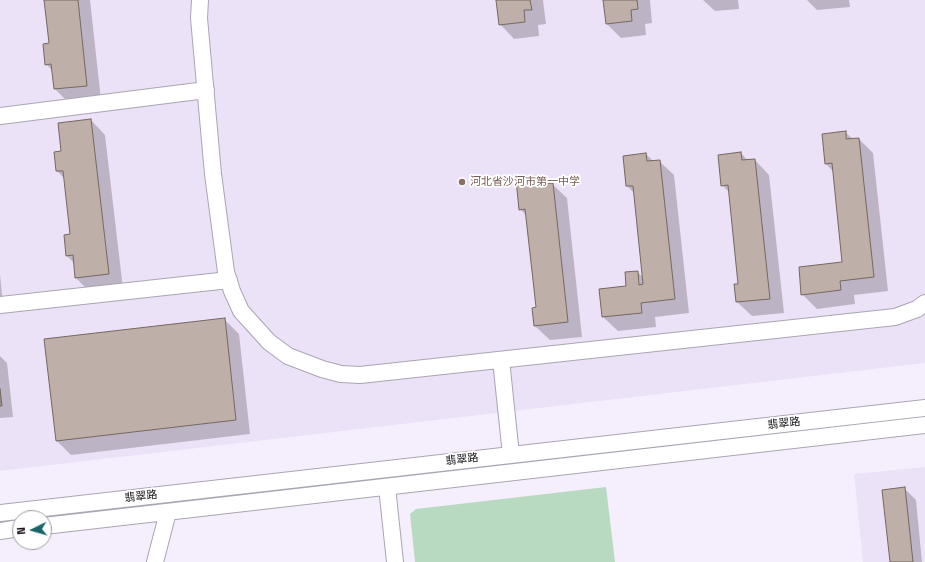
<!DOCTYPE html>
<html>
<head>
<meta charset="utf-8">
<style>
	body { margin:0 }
	#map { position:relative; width:925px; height:562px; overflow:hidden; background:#f5effd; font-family:"Titillium Web",sans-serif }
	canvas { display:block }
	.north { position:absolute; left:12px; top:510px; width:40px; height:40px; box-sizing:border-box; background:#fff; border:1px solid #9f9ea0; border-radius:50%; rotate:265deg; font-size:11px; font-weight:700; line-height:16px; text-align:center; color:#100d12 }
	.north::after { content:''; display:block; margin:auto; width:14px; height:18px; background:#186669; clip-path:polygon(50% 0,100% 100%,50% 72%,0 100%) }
</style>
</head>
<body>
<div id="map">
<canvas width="925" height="562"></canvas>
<div class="north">N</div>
</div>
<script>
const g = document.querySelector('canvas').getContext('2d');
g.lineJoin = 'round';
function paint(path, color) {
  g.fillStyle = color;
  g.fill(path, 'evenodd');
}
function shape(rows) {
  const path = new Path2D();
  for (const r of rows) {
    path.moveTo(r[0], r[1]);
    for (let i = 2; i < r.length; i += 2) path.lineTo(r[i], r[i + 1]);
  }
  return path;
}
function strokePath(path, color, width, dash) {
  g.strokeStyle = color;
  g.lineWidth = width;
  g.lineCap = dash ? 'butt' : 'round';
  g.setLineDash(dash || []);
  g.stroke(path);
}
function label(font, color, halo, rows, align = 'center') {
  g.font = font + ' "Titillium Web","Noto Sans SC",sans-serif';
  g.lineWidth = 3.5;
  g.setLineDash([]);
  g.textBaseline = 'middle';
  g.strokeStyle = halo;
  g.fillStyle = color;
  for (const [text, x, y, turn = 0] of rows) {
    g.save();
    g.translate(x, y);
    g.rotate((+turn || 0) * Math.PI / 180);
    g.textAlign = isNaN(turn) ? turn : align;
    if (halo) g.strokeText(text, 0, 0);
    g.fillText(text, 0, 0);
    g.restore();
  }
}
paint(shape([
	[0,0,925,0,925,363,0,471],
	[925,467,925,562,863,562,854,474]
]), '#ece2f7');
paint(shape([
	[606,487,615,562,415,562,410,514,416,509]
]), '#b8dac1');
paint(shape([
	[45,0,90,0,101,100,69,103,55,89,53,71,46,64,50,44],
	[497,0,543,0,546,24,538,25,539,36,514,39,500,24],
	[604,0,650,0,652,23,645,24,646,35,621,38,607,24],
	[703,0,738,0,739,9,715,11],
	[807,0,849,0,850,7,817,10],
	[91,120,105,135,123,289,90,292,76,278,74,263,67,256,71,235,65,179,57,171,62,152],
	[845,132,853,139,859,139,873,153,888,291,854,295,855,304,817,309,802,294,843,263,833,171,826,164],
	[741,153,748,161,755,160,769,175,784,313,752,316,737,302,739,284,729,192,722,185],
	[646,154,653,161,659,161,674,175,689,313,655,317,656,327,618,331,603,317,637,272,644,278,634,193,627,186],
	[539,177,546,185,552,184,567,198,582,337,550,340,535,326,537,308,527,216,520,209],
	[0,274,3,305,0,305],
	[224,319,239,334,250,434,71,455,56,440],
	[0,356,7,363,13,417,0,418],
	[904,488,916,500,922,562,891,562]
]), '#0003');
const building = shape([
	[44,0,78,0,87,86,54,89,51,64,45,65,43,44,49,43,44,0],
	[496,0,530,0,532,10,524,10,525,22,499,25,496,0],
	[603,0,637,0,638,9,631,10,632,21,606,24,603,0],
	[91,119,109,274,75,278,73,255,66,256,64,235,70,234,63,171,56,171,54,152,61,151,58,123,91,119],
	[846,131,846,139,859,138,874,277,840,281,841,290,801,295,799,267,842,262,832,163,825,164,822,134,846,131],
	[741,152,742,160,755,159,770,299,736,302,734,284,738,284,728,185,721,186,718,155,741,152],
	[646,153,647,161,660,160,675,299,641,303,642,313,602,317,599,289,626,286,625,272,638,271,639,285,643,284,633,186,626,186,623,156,646,153],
	[539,176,540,184,553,183,568,322,534,326,532,308,536,307,525,209,519,210,516,179,539,176],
	[225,318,236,420,56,441,44,339,225,318],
	[0,389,2,406,0,406,0,389],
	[905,487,913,562,890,562,882,490,905,487]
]);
paint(building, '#beb0a8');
strokePath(building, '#756861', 1);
const minor = shape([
	[200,0,199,18,213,174,226,272,232,291,241,311,269,342,288,356,322,369,341,374,360,375,895,317,917,309,925,303],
	[0,116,206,90],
	[0,305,229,280],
	[501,360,511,455],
	[387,487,395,562],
	[0,513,925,408],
	[44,526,925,425],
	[0,531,20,528],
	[155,562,168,512]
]);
strokePath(minor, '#aba4b2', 18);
strokePath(minor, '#fff', 16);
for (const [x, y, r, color] of [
	[462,182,4,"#8d6e63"]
]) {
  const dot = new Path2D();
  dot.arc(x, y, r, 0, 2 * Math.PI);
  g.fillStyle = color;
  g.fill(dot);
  strokePath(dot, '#fff', 1.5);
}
label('11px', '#785e54', '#fff', [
	["河北省沙河市第一中学",470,182]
], 'left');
label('11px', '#100d12', '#fff', [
	["翡翠路",784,424,-6],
	["翡翠路",462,460,-6],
	["翡翠路",141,497,-6]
]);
</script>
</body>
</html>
